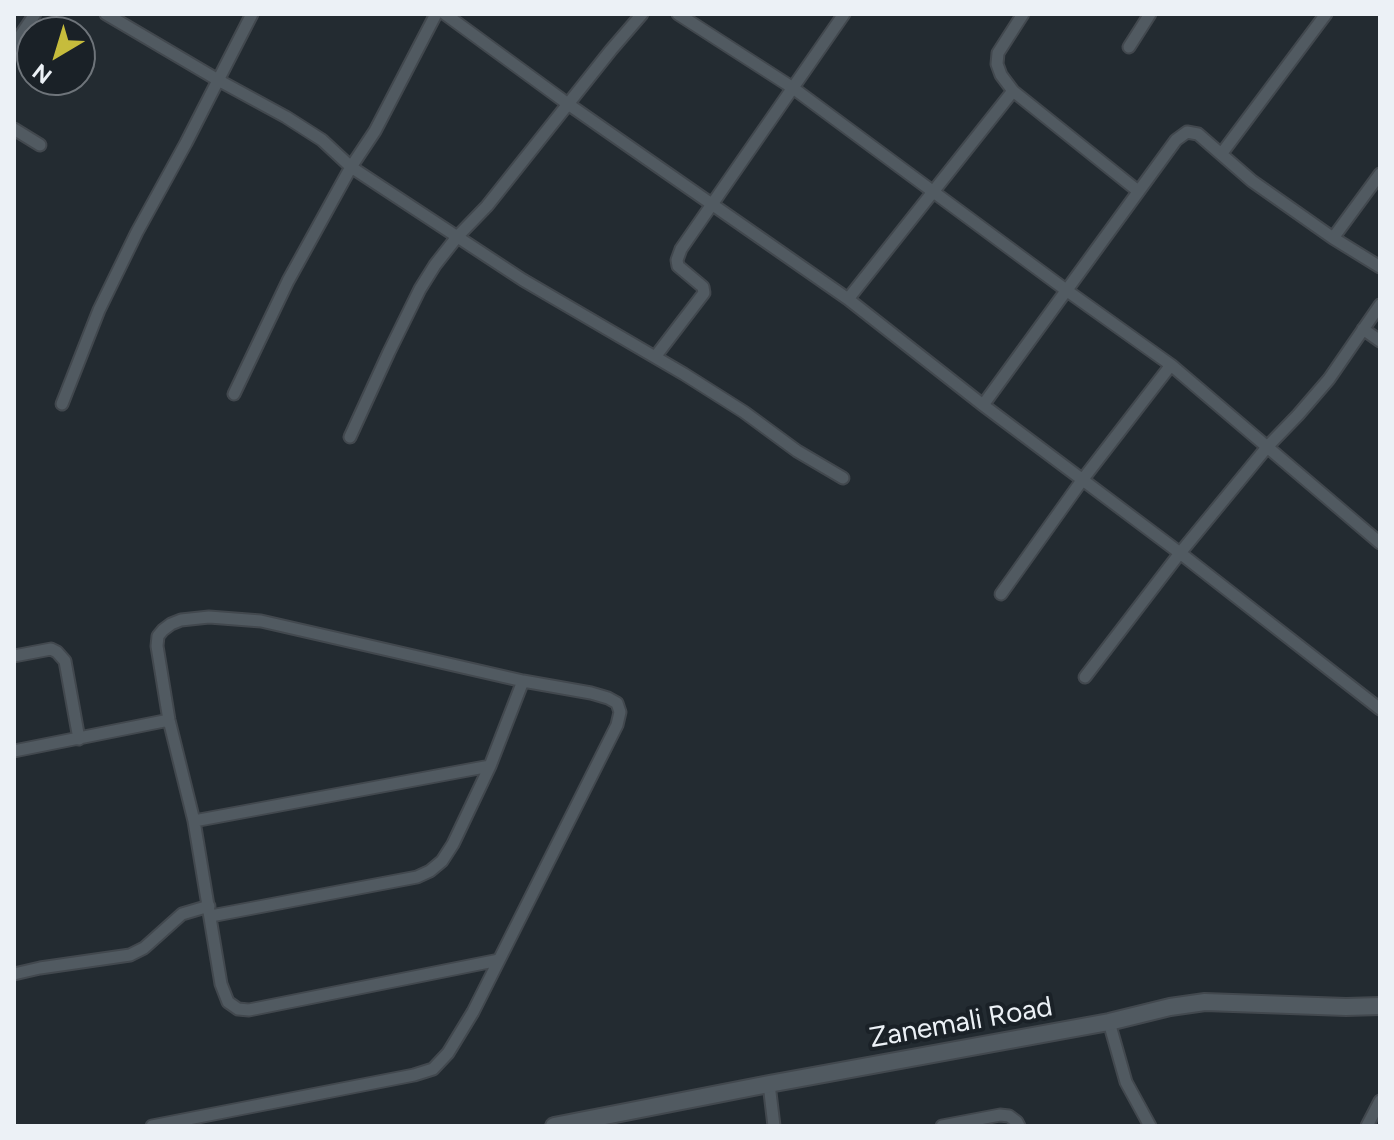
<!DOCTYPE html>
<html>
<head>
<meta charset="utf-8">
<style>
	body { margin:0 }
	#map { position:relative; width:1394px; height:1140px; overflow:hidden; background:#232b31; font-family:Figtree,sans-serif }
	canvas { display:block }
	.frame { position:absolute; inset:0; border:16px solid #ecf1f6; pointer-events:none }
	.north { position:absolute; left:16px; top:16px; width:80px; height:80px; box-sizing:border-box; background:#1a2127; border:2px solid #6e747a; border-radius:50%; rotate:218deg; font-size:22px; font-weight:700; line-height:32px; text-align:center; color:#ecf1f6 }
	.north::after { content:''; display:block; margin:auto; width:28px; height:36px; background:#c6bc3c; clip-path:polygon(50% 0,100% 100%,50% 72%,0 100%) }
</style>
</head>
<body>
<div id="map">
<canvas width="1394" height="1140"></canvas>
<div class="frame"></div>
<div class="north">N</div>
</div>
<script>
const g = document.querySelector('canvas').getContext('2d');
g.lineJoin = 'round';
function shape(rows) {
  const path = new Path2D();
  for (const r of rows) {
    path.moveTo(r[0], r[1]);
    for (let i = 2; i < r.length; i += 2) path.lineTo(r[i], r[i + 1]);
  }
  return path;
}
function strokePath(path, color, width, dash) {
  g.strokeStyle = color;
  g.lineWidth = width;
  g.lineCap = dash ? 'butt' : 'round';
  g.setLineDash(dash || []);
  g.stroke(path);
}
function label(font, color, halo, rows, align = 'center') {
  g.font = font + ' Figtree,sans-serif';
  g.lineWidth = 8;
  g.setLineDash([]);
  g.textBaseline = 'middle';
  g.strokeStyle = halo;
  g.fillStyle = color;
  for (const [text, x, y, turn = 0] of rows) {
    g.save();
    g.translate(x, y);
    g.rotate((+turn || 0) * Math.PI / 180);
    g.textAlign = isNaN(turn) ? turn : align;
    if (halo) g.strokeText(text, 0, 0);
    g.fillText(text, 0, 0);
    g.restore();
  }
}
const street = shape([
	[106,14,218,80,286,117,322,140,351,167,523,280,684,374,744,412,797,451,843,478],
	[445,14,568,104,848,299,983,405,1180,553,1380,709],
	[678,14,793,88,1066,290,1171,365,1380,543],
	[1023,14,998,53,997,64,1001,75,1013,91,1138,191],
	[14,45,35,14],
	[1129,47,1150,14],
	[14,129,40,145],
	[1222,153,1326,14],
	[1333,238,1380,174],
	[848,299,1013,91],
	[1363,329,1380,341],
	[655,357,704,293,703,287,678,266,677,260,681,249,844,14],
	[234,394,288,281,351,167,375,131,436,14],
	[62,404,99,310,137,232,186,143,252,14],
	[983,405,1176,140,1187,132,1198,134,1252,181,1333,238,1380,267],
	[350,437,389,352,420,289,435,265,457,237,487,206,611,50,642,14],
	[1001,594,1083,479,1171,365],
	[14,656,51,649,57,652,65,661,79,739],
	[1085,677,1180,553,1268,446,1298,415,1329,379,1380,305],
	[14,751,169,720],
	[194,821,490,766],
	[211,916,417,877,430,871,442,861,453,844,490,766,523,681],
	[14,974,40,968,130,955,144,948,182,914,209,906],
	[1109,1022,1126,1082,1150,1126],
	[769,1084,774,1126],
	[152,1126,414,1075,433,1069,448,1053,473,1012,617,725,620,712,617,703,608,698,591,693,523,681,261,621,209,617,181,620,171,624,163,630,158,636,157,646,169,720,194,821,221,984,228,1002,238,1009,249,1010,499,960],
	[942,1126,1000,1115,1009,1116,1017,1122,1019,1126],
	[1367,1126,1380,1101]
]);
const secondary = shape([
	[554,1126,769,1084,1109,1022,1170,1007,1205,1002,1346,1007,1380,1006]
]);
strokePath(street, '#42484e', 15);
strokePath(secondary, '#42484e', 20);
strokePath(street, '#515a61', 11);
strokePath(secondary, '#515a61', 16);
label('28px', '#ecf1f6', '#1a2127', [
	["Zanemali Road",961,1023,-10]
]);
</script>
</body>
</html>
